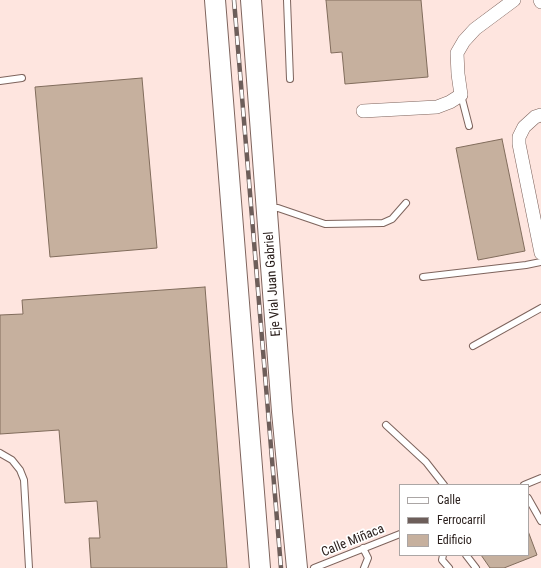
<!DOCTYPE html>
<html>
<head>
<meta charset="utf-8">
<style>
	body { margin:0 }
	#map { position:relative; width:541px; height:568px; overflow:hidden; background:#fee5df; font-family:"Roboto Condensed",sans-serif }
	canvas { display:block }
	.legend { position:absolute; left:399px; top:484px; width:130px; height:72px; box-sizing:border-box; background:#fff; border:1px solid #aba6a5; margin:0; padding:5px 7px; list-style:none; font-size:12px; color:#2c211e }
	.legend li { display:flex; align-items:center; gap:8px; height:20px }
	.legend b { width:20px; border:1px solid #aba6a5 }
</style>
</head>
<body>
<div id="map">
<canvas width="541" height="568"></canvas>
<ul class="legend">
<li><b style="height:5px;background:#fff"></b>Calle</li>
<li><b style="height:5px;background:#6d5e5a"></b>Ferrocarril</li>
<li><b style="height:11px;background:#c6b09e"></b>Edificio</li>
</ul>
</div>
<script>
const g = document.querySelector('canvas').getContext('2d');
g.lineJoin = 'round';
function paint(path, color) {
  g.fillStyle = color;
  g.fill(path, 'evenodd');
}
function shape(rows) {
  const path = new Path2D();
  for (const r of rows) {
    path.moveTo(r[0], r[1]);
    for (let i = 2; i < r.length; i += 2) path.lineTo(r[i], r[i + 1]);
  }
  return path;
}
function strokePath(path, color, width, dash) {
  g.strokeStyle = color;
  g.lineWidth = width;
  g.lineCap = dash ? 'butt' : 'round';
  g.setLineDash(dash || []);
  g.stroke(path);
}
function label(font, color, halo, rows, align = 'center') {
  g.font = font + ' "Roboto Condensed",sans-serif';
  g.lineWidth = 3.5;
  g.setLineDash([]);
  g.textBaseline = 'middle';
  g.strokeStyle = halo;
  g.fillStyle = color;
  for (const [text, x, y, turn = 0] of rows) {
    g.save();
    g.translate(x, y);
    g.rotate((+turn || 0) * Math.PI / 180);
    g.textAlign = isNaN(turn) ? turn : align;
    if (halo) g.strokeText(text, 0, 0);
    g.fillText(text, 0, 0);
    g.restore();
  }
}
const building = shape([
	[326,0,421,0,428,77,345,84,342,52,331,53,326,0],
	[142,78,157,248,50,257,35,87,142,78],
	[502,139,525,251,478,260,456,148,502,139],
	[205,287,227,568,91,568,89,538,100,538,97,501,65,503,59,430,0,434,0,315,23,314,22,300,205,287],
	[528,531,537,555,504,568,490,568,481,555,528,555,528,531]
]);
paint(building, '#c6b09e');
strokePath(building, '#816c5c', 1);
const lane = shape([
	[287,0,290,79],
	[0,81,22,78],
	[461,95,469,126],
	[269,208,278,208,325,224,383,223,392,219,406,203],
	[423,277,526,265,541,262],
	[473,346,541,308],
	[386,425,426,462,444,485],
	[0,453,12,460,20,470,24,480,29,568],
	[524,485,541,478],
	[528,498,541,521],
	[363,548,368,558,364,568],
	[443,555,442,560,449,568],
	[466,555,476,568],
	[314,568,400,534]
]);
const street = shape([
	[540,0,541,2],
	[363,111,437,107,450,102,461,95,458,74,457,53,464,41,475,29,514,0],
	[541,115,535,117,524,127,519,137,519,144,541,253]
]);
const primary = shape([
	[215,0,260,568],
	[251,0,282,412,297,568]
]);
strokePath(lane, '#7e645d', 8);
strokePath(street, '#7e645d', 14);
strokePath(primary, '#7e645d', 22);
strokePath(lane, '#fff', 6);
strokePath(street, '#fff', 13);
strokePath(primary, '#fff', 20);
const rail = shape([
	[234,0,281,568]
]);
strokePath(rail, '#6d5e5a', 4.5);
strokePath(rail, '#fff', 3, [9]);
label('13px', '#2c211e', '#fff', [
	["Eje Vial Juan Gabriel",273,284,-94],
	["Calle Miñaca",353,541,-22]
]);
</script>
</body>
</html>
